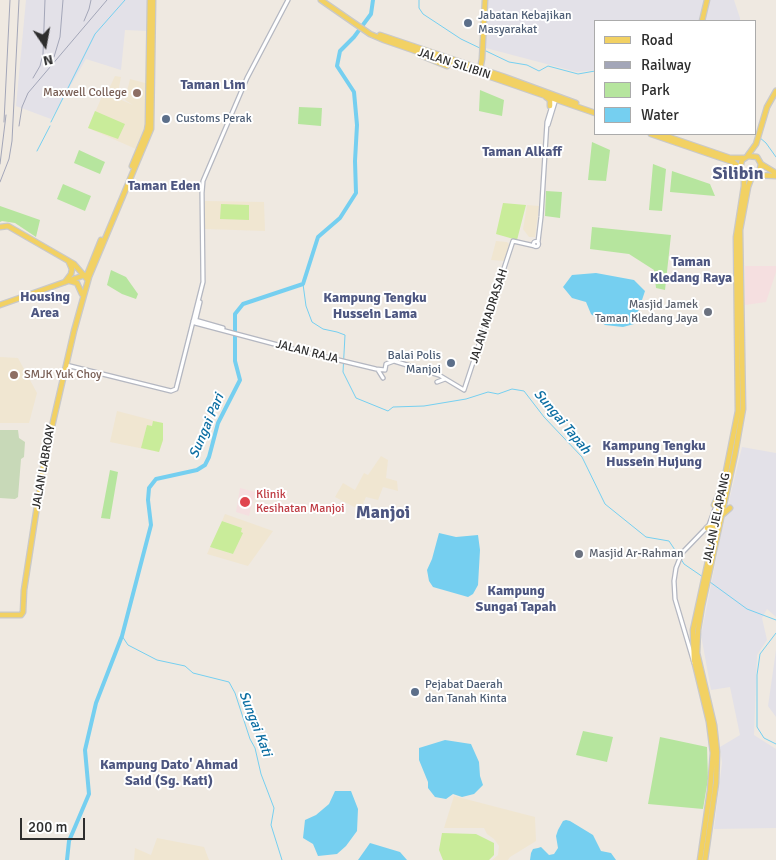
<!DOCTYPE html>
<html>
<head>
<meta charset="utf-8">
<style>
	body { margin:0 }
	#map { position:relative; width:776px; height:860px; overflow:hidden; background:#efe9e1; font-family:Signika,sans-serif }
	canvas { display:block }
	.legend { position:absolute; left:594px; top:20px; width:162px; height:115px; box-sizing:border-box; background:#fff; border:1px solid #ababab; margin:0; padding:6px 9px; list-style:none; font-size:15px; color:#2e2e2e }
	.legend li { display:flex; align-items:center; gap:10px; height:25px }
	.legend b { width:25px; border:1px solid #ababab }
	.north { position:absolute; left:20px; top:20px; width:50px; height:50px; -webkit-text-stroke:4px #fff; paint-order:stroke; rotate:168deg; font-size:14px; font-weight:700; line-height:20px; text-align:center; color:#2e2e2e }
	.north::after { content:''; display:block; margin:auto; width:18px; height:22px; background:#2e2e2e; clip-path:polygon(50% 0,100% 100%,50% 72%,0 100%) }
	.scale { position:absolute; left:20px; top:818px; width:65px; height:22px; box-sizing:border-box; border:2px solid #2e2e2e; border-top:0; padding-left:6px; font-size:15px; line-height:18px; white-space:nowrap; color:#2e2e2e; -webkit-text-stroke:4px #fff; paint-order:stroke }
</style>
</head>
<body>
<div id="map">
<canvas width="776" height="860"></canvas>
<ul class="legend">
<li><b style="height:6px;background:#f2d163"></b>Road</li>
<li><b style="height:6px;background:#a3a6b8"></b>Railway</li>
<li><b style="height:14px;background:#b6e59e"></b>Park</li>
<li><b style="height:14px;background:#75cff0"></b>Water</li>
</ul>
<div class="north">N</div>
<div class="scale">200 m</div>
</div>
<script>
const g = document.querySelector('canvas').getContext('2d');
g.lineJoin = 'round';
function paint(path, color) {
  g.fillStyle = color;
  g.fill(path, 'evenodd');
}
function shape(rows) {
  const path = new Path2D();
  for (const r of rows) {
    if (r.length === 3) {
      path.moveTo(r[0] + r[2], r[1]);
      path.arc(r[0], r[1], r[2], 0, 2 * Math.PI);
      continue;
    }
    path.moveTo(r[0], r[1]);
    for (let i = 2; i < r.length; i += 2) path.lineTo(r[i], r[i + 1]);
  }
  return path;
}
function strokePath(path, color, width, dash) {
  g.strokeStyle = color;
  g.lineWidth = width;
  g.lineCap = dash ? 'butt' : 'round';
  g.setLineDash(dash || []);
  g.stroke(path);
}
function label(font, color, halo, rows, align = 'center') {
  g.font = font + ' Signika,sans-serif';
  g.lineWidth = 4;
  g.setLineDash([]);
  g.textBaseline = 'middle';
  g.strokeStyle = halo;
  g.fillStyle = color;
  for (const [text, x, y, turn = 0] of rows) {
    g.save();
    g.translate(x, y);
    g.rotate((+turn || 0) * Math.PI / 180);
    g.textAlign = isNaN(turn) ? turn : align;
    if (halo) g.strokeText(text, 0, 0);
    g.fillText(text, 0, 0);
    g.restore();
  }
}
paint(shape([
	[26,0,148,0,148,31,125,30,121,70,86,59,51,119,16,106],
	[488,0,734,0,740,18,740,21,595,21,595,70,577,72,482,47],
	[742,447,776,453,776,617,767,609,762,618,767,640,757,655,754,735,776,749,776,828,714,829,722,763,720,747,740,735,730,687,711,690,701,635,722,530],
	[776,650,776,717,768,706]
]), '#e3e1e8');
paint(shape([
	[115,76,121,77,117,98,133,105,125,100,130,79,145,83,147,85,146,127,136,149,88,128,104,92,107,93],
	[205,201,264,202,265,231,205,229],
	[527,205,539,206,535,237,529,237,523,229],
	[496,241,507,242,510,245,505,261,491,260],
	[0,357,18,358,37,393,29,423,0,423],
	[117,411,163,423,163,440,159,452,110,442],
	[381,456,388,460,386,478,397,481,398,491,383,487,378,500,366,497,360,510,335,497,343,483,355,490,364,473,368,475],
	[225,514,273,531,248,566,207,554,210,547,233,554,242,528,222,521],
	[454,796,535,817,536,841,510,857,508,860,492,860,498,855,499,846,494,839,487,834,484,828,444,828],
	[157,838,204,847,209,860,134,860,135,848,151,855]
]), '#f0e6d1');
paint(shape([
	[745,266,776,266,776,272,766,302,745,305],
	[240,488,255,492,249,516,236,512]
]), '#f5dfe0');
paint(shape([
	[480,90,504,100,502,116,479,111],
	[299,107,322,108,321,126,298,124],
	[592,142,610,150,606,181,588,180],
	[79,150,105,162,100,174,74,163],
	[653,164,666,169,662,211,649,210],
	[672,171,710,184,715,196,670,192],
	[63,184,91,196,85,211,57,199],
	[546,191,562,192,560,218,545,216],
	[0,206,40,220,36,237,15,223,2,221,0,222],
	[592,227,671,235,665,290,656,288,654,270,629,254,590,249],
	[111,270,126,277,138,294,136,299,122,294,107,285],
	[110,470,118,472,110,519,101,518],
	[583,731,613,737,607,762,576,755],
	[660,737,707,747,708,779,703,809,648,804]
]), '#b6e59e');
paint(shape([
	[0,430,18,430,19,438,25,442,24,457,21,459,18,497,15,499,0,498]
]), '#c8d9b8');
paint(shape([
	[95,111,125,124,118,139,88,128],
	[503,203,526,205,517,240,496,234],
	[221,204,249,205,249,220,220,219],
	[153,421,163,423,163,440,159,452,141,448,147,425,152,426],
	[222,521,242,528,241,532,243,533,233,554,210,547],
	[442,833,476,834,494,843,494,855,489,860,443,860,439,850]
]), '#c9ec9a');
paint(shape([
	[596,273,634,280,645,291,634,324,623,327,605,325,591,314,586,302,572,298,563,287,572,275],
	[439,533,456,537,478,535,480,550,478,585,473,594,468,597,433,587,429,581,427,570,432,559],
	[445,740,471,744,479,762,480,776,483,785,474,794,462,797,453,794,446,799,435,797,428,788,428,782,419,760,419,748],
	[335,791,351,791,358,809,357,831,346,846,337,854,318,856,313,844,303,838,305,820,316,815,329,804],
	[566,820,570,821,593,835,601,851,611,853,616,860,530,860,531,853,533,849,538,848,541,847,549,855,554,854,558,848,556,836,558,830,563,821],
	[370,843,400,852,407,860,358,860]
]), '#75cff0');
strokePath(shape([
	[419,0,419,8,423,14,461,39,509,62,527,65,539,71,548,66,578,74,595,71],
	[51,122,95,34,125,0],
	[759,137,766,143,776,157],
	[37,151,50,126],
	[303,284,306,306,312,322,323,329,337,332,345,335,343,372,356,398,388,411,393,407,424,406,466,399,488,392,498,394,512,389,524,391,544,417,582,457,605,504,646,537,669,541,679,556],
	[681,559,684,564,703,577],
	[710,582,747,609,776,620],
	[776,633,760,654,757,675,757,727,764,738,776,744],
	[122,636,128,645,157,660,185,666,193,673,229,682,235,693,250,739,255,748,261,774,274,808,271,825,282,860]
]), '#75cff0', 1);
strokePath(shape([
	[67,860,69,841,89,794,85,750,96,703,122,636,151,525,148,500,149,488,156,479,197,470,205,465,209,457,218,423,240,380,235,361,235,314,243,304,303,284,318,237,340,218,356,193,355,161,357,125,354,92,337,66,340,51,354,37,371,14,373,0]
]), '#75cff0', 4);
const minor = shape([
	[548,125,556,99],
	[536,244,2.5],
	[538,242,541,217,547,122,554,99],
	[195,320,223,328],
	[193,321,195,323,293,349,376,369,385,370,386,364,394,361,439,375,464,390,513,241,535,246],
	[195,323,200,302],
	[66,365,171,391,176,389,203,282,202,193,203,181,247,78,288,0],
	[378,370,383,378],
	[437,382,445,379],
	[694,663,675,599,674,581,676,568,682,553,709,525,716,506,721,506]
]);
const major = shape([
	[321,0,370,34,384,40,595,113],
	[702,21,707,0],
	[380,35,505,77,576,103],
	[420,55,447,66],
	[480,69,482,59,485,0],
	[546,97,550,100,550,106],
	[651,134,733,162,740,168,743,173,748,176,753,176,757,174,760,169,761,164,757,157,748,156,742,160,740,168],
	[660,134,730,158,743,158],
	[748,155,756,144,767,107,776,91],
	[761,164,776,173],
	[132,166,147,130,148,124,150,0],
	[756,175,776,176],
	[0,227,8,226,74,264,87,279],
	[87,275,101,240],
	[70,281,77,283,82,294],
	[65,282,71,274,72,269,69,262],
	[0,305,85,275],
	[714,505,721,490],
	[722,515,730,508],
	[707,528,712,527,715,531],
	[0,615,21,615,23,612,24,590,44,461,74,331,89,277,151,129,153,0],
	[700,860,710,791,713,753,709,722,694,660,693,630,710,552,738,411,736,237,744,186,744,174],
	[705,860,716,783,717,752,714,725,697,653,698,630,702,606,735,454,743,409,740,230,748,187,752,176]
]);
strokePath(minor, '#b4b7c1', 5.5);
strokePath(major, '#c9c9c9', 7);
strokePath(minor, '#fff', 3);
strokePath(major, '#f2d163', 4.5);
strokePath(shape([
	[84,21,89,9,91,0],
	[54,57,60,37,63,0],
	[33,78,40,66,43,54,45,0],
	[4,122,10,0],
	[19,126,22,107,28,93,107,0],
	[0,164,6,115],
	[0,182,9,159,12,141,19,0]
]), '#a3a6b8', 1);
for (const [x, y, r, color] of [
	[468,23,5,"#5c6f8a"],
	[137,93,5,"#8d6e63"],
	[166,119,5,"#5c6f8a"],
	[708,312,5,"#6b7280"],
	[451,363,5,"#5c6f8a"],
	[14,375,5,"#8d6e63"],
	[245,502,6,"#e0444e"],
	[579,554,5,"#6b7280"],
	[415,692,5,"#5c6f8a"]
]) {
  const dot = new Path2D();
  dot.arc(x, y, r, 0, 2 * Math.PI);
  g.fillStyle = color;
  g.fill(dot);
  strokePath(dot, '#fff', 2);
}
label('12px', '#4e5e75', '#fff', [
	["Jabatan Kebajikan",478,16],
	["Masyarakat",478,30],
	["Customs Perak",176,119],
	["Balai Polis",441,356,"right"],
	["Manjoi",441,370,"right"],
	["Pejabat Daerah",425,685],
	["dan Tanah Kinta",425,699]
], 'left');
label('12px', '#2e2e2e', '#fff', [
	["JALAN SILIBIN",454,64,18],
	["JALAN MADRASAH",489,316,-72],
	["JALAN RAJA",307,352,14],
	["JALAN LABROAY",44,467,-80],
	["JALAN JELAPANG",717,518,-78]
]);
label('12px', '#785e54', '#fff', [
	["Maxwell College",127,93],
	["SMJK Yuk Choy",24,375,"left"]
], 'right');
label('12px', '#5b616d', '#fff', [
	["Masjid Jamek",698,305],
	["Taman Kledang Jaya",698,319],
	["Masjid Ar-Rahman",589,554,"left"]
], 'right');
label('12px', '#be3a42', '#fff', [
	["Klinik",256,495],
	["Kesihatan Manjoi",256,509]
], 'left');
label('bold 14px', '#4d5680', '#fff', [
	["Taman Lim",213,85],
	["Taman Alkaff",522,152],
	["Taman Eden",164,186],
	["Taman",691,262],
	["Kledang Raya",691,278],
	["Housing",45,297],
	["Area",45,313],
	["Kampung Tengku",375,298],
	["Hussein Lama",375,314],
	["Kampung Tengku",654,446],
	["Hussein Hujung",654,462],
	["Kampung",516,591],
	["Sungai Tapah",516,607],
	["Kampung Dato' Ahmad",169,765],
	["Said (Sg. Kati)",169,781]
]);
label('italic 14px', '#0d6fa3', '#fff', [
	["Sungai Tapah",562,422,50],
	["Sungai Pari",207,426,-67],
	["Sungai Kati",255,724,69]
]);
label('bold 18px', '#4d5680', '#fff', [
	["Silibin",738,174],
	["Manjoi",383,513]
]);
</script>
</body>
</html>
